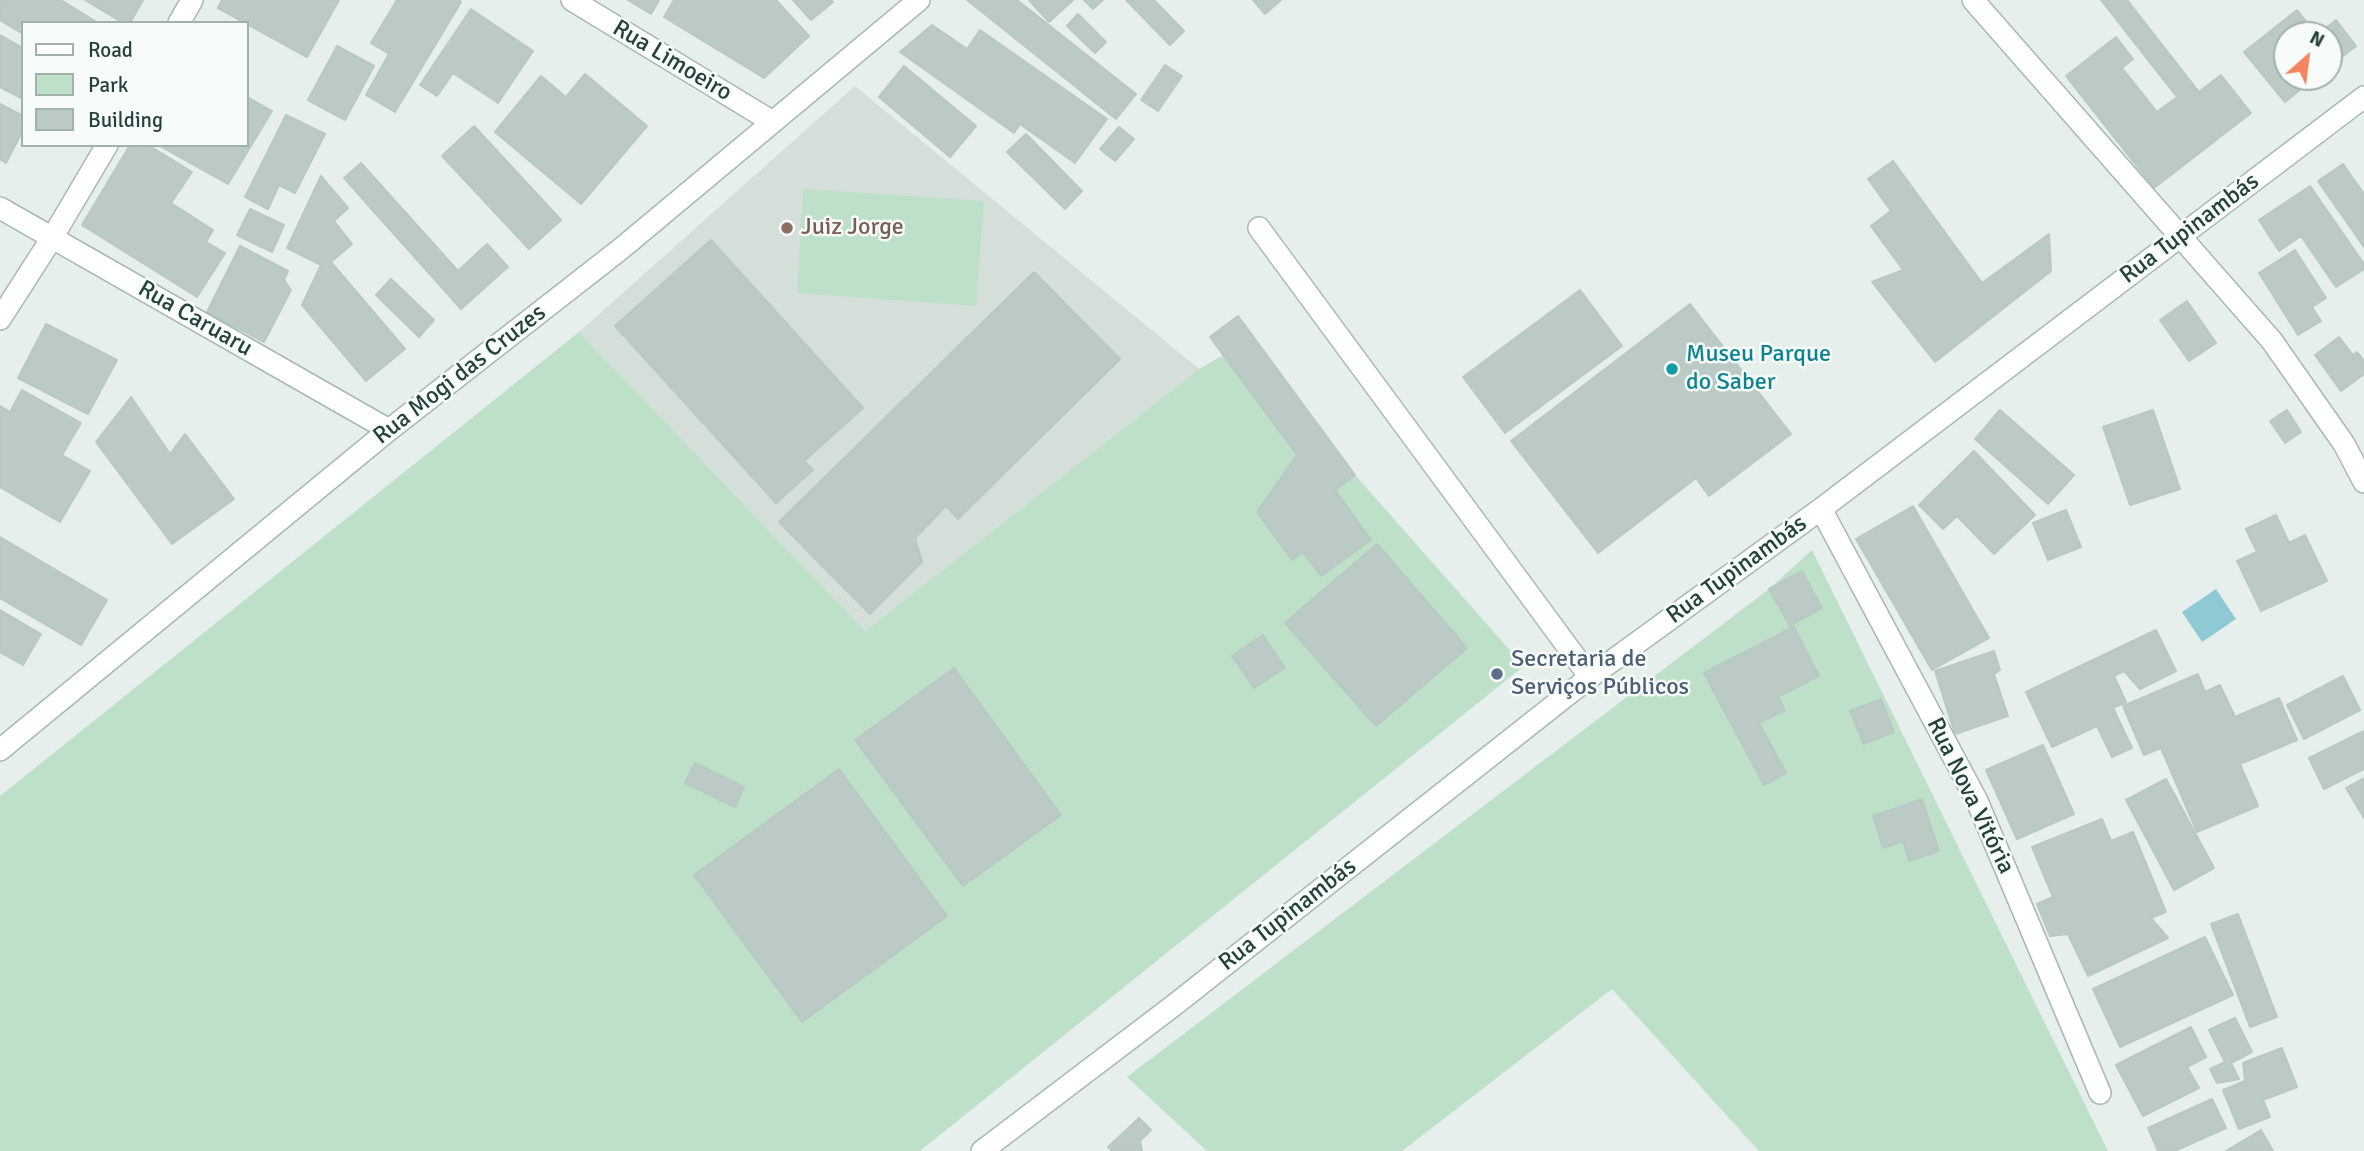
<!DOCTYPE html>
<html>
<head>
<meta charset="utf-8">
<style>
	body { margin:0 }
	#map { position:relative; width:2364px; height:1151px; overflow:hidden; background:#e6efeb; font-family:Signika,sans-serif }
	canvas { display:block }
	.legend { position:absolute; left:21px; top:21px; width:228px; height:126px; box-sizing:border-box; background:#f7fbf9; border:2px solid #a3b1ad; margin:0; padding:9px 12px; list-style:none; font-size:21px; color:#24423a }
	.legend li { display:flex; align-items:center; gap:14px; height:35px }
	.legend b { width:35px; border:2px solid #a3b1ad }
	.north { position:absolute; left:2273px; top:21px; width:70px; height:70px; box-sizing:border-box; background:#f7fbf9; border:2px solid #a3b1ad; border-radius:50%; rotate:28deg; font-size:19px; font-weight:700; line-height:28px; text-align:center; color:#24423a }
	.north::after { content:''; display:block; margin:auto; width:24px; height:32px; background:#f4845f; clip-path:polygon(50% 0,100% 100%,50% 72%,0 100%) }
</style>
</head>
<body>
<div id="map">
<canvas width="2364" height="1151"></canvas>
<ul class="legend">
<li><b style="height:9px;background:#fff"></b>Road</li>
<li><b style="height:19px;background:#bfe0c8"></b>Park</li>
<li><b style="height:19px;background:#bbcac4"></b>Building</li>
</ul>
<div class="north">N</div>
</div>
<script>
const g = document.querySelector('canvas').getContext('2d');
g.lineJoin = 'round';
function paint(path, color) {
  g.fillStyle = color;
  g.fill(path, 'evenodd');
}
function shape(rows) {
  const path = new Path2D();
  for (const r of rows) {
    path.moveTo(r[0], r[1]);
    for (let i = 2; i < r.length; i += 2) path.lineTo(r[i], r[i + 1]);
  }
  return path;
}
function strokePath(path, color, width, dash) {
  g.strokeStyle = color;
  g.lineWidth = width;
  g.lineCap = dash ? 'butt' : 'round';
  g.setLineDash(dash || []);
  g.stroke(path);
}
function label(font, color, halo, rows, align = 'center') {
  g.font = font + ' Signika,sans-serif';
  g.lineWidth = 5;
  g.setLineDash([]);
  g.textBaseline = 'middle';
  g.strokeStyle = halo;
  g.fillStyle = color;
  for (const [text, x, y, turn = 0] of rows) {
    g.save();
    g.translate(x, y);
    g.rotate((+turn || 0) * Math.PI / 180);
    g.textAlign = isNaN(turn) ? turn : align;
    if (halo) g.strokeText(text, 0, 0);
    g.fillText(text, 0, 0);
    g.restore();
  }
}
paint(shape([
	[855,86,1199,369,865,631,579,332]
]), '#d4dfda');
paint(shape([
	[803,189,984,201,976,306,797,293],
	[579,332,865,631,1199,369,1248,341,1355,475,1524,666,920,1151,0,1151,0,796],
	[1812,550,2108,1151,1759,1151,1612,989,1402,1151,1207,1151,1127,1077,1769,589]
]), '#bfe0c8');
paint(shape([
	[2216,589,2236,619,2202,642,2182,612]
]), '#8ec9d4');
const building = shape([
	[0,0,61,0,98,23,23,23,23,34,0,20,0,0],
	[85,0,143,0,130,23,123,23,85,0],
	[222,0,339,0,307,57,218,8,222,0],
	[397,0,457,0,461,2,395,112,366,95,389,54,371,43,397,0],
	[628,0,659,0,651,14,628,0],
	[674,0,776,0,809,36,764,78,664,17,674,0],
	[793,0,831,0,833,2,811,20,793,0],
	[967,0,1017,0,1136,94,1116,119,967,0],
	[1029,0,1073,0,1049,22,1029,0],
	[1084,0,1103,0,1093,9,1084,0],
	[1126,0,1154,0,1184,31,1170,45,1126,0],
	[1253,0,1281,0,1265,14,1253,0],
	[2101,0,2127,0,2199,92,2221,75,2251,113,2154,188,2066,76,2116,37,2133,59,2122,68,2157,112,2177,97,2101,0],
	[471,9,533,51,498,103,453,73,437,96,420,85,471,9],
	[2297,10,2317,35,2287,35,2287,77,2316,77,2285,102,2244,52,2297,10],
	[1078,14,1106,42,1095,53,1067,26,1078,14],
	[2336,20,2356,46,2329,67,2329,35,2317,35,2336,20],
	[932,25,967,49,980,30,1107,119,1075,163,1020,124,1014,133,900,52,932,25],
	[0,35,23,48,23,99,0,87,0,35],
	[337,46,374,66,345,120,308,100,337,46],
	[1165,65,1182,76,1158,111,1141,100,1165,65],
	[904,66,976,126,950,157,879,97,904,66],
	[585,74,647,126,581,204,495,132,541,76,566,97,585,74],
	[247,97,272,111,228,184,158,145,247,145,247,97],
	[0,104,23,116,23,130,6,163,0,159,0,104],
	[286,115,325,134,295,193,279,185,268,209,245,197,286,115],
	[474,126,561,220,529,249,442,156,474,126],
	[1119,127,1134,139,1115,161,1100,149,1119,127],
	[1026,134,1082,191,1065,209,1007,152,1026,134],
	[130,145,148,145,192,172,171,203,213,230,206,242,225,253,197,297,82,225,130,145],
	[1893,161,1982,283,2049,234,2051,271,1935,362,1872,282,1903,270,1871,226,1891,211,1868,179,1893,161],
	[361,163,458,271,487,244,508,267,461,309,344,178,361,163],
	[2343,164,2364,194,2364,247,2318,181,2343,164],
	[321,176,348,208,334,221,352,244,331,262,405,349,366,381,302,305,321,265,287,248,321,176],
	[2310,186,2364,264,2364,269,2336,287,2301,236,2279,251,2259,220,2310,186],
	[250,209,284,225,272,252,237,235,250,209],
	[711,240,863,408,804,461,813,470,776,503,615,326,711,240],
	[240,246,288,271,284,280,291,290,264,342,207,312,240,246],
	[2295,250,2326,298,2312,307,2321,321,2298,335,2259,273,2295,250],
	[1034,272,1120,359,958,519,946,506,915,538,922,562,870,614,779,522,1034,272],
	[391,279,434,320,419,337,376,295,391,279],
	[1580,290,1622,346,1505,433,1463,377,1580,290],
	[2187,301,2216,343,2189,361,2160,320,2187,301],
	[1690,304,1791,434,1709,496,1696,478,1598,553,1511,441,1690,304],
	[1238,316,1355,475,1335,490,1371,540,1321,576,1303,552,1292,560,1257,512,1297,455,1210,337,1238,316],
	[46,324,117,360,88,414,18,378,46,324],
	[2339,337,2353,355,2357,352,2364,361,2364,374,2341,391,2315,355,2339,337],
	[22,390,81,423,62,455,90,471,60,522,0,487,0,406,10,412,22,390],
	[131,397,170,454,185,434,234,499,172,544,96,442,131,397],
	[2000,410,2074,475,2048,504,1975,439,2000,410],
	[2153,410,2180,489,2130,505,2103,427,2153,410],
	[2287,410,2301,432,2285,443,2270,421,2287,410],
	[1974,451,2035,515,1994,554,1957,516,1943,529,1919,505,1974,451],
	[1913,506,1989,638,1932,670,1856,539,1913,506],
	[2066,510,2081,547,2048,560,2033,523,2066,510],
	[2276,515,2289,543,2305,535,2327,581,2261,611,2237,561,2257,552,2246,529,2276,515],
	[0,537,107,600,81,645,0,598,0,537],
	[1377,544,1467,648,1376,726,1285,623,1377,544],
	[1802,571,1822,608,1790,626,1769,589,1802,571],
	[0,610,41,634,23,665,0,652,0,610],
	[1794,627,1819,676,1778,697,1785,710,1759,723,1786,773,1764,785,1704,673,1794,627],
	[2156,630,2176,671,2140,689,2124,671,2114,676,2126,702,2113,708,2132,748,2112,757,2097,726,2052,747,2026,692,2156,630],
	[1263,635,1285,668,1254,688,1232,656,1263,635],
	[1994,651,2000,670,1994,674,2008,716,1955,734,1935,671,1994,651],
	[954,668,1061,815,963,886,855,740,954,668],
	[2198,674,2205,692,2220,685,2235,717,2279,698,2297,740,2240,764,2258,806,2197,832,2161,748,2144,755,2123,706,2198,674],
	[2343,676,2360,710,2304,739,2287,705,2343,676],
	[1881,699,1894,732,1864,744,1850,711,1881,699],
	[2364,731,2364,769,2324,789,2309,758,2364,731],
	[2043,745,2074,814,2017,839,1986,770,2043,745],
	[695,763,744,787,735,807,685,783,695,763],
	[839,769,947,916,802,1022,694,875,839,769],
	[2364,778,2364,818,2346,788,2364,778],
	[2166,779,2214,868,2174,890,2126,800,2166,779],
	[1922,799,1939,851,1909,861,1903,841,1883,848,1873,816,1922,799],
	[2102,819,2111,841,2133,832,2166,912,2151,918,2168,938,2088,976,2068,934,2050,936,2037,904,2053,897,2032,847,2102,819],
	[2238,914,2277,1017,2250,1027,2211,924,2238,914],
	[2205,937,2233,995,2120,1047,2093,989,2205,937],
	[2235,1018,2252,1052,2231,1063,2239,1079,2217,1083,2210,1069,2225,1062,2209,1030,2235,1018],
	[2191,1027,2206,1057,2187,1067,2199,1088,2143,1116,2116,1065,2191,1027],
	[2282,1048,2297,1087,2263,1100,2270,1117,2239,1129,2223,1090,2245,1081,2243,1063,2282,1048],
	[2212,1099,2226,1128,2175,1151,2158,1151,2148,1128,2212,1099],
	[1139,1118,1151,1130,1140,1141,1142,1151,1112,1151,1108,1147,1139,1118],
	[2261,1130,2273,1151,2226,1151,2261,1130]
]);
paint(building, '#bbcac4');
strokePath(building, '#b8c9c2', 2);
const street = shape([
	[572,0,771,121],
	[1973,0,2272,341,2344,444,2364,482],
	[179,23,192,0],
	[0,208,389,430],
	[1259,228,1590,677],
	[0,319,52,238,107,145],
	[1821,509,1977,801,2100,1093],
	[0,750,389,430,622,248,919,0],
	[982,1151,1173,1006,1590,677,1821,509,2364,97]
]);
strokePath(street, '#a8b8b2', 24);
strokePath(street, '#fff', 21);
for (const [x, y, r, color] of [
	[787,228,7,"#8d6e63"],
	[1672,369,7,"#0f9aa8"],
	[1497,674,7,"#5c6f8a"]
]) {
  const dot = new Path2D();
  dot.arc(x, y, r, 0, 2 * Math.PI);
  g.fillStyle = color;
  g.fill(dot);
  strokePath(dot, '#f7fbf9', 2.5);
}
label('24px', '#24423a', '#f7fbf9', [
	["Rua Limoeiro",672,61,31],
	["Rua Tupinambás",2190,229,-37],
	["Rua Caruaru",195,319,30],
	["Rua Mogi das Cruzes",460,375,-38],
	["Rua Tupinambás",1737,570,-36],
	["Rua Nova Vitória",1970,796,64],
	["Rua Tupinambás",1288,915,-38]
]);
label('24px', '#785e54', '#f7fbf9', [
	["Juiz Jorge",801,228]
], 'left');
label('24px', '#0d838f', '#f7fbf9', [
	["Museu Parque",1686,355],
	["do Saber",1686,383]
], 'left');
label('24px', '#4e5e75', '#f7fbf9', [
	["Secretaria de",1511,660],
	["Serviços Públicos",1511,688]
], 'left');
</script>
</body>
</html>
